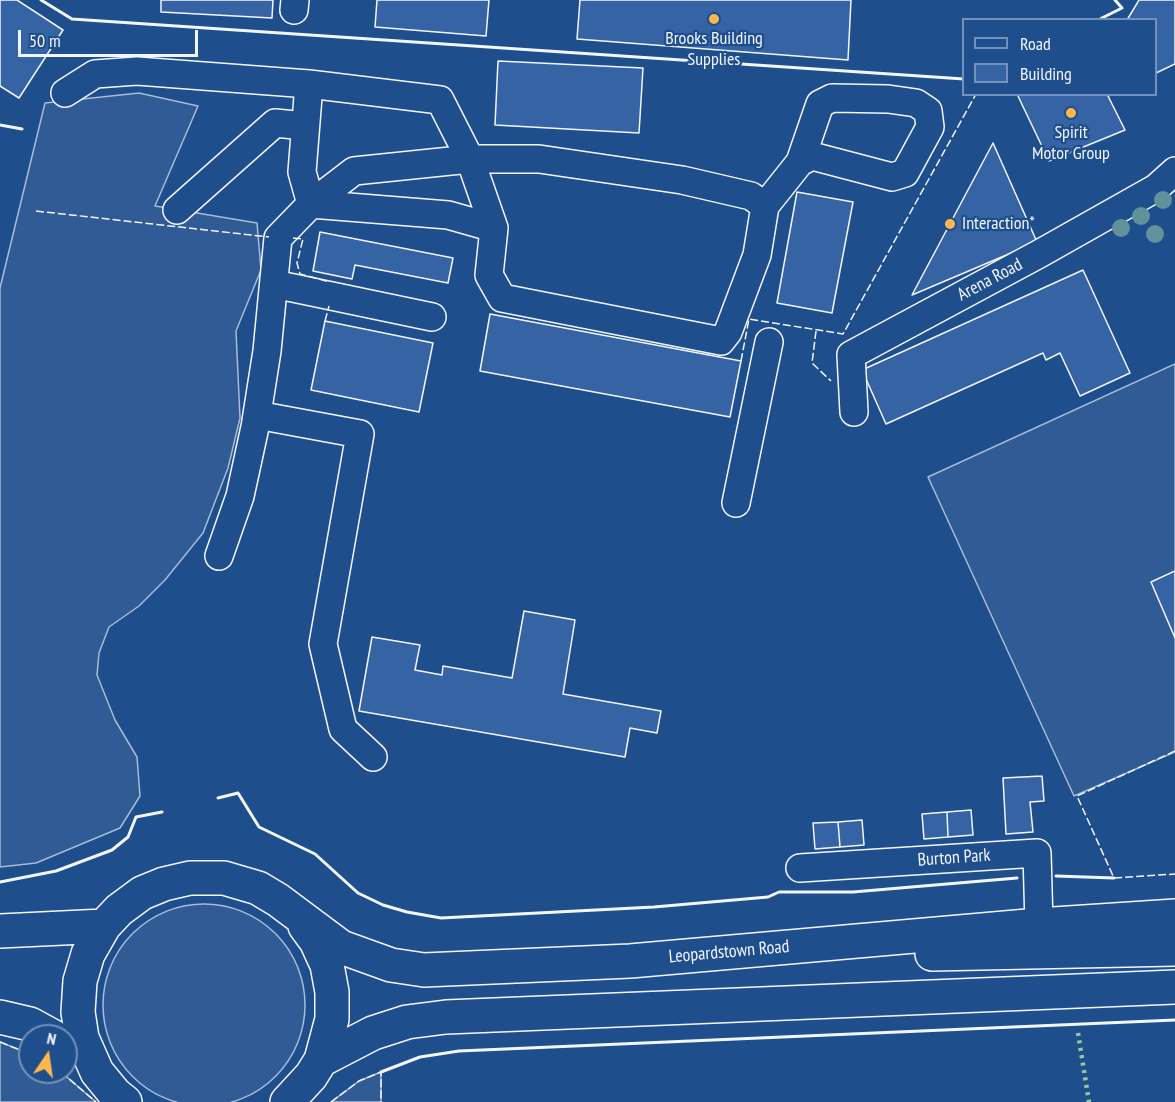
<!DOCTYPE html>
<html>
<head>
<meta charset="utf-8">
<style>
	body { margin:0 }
	#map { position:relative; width:1175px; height:1102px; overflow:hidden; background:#1f4e8c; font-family:"PT Sans Narrow",sans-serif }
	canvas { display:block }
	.legend { position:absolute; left:962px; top:18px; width:195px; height:78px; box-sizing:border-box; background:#1f4e8c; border:2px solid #7391ba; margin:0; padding:8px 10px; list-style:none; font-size:18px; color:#f2f6ff }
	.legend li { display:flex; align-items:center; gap:12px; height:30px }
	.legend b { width:30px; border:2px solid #7391ba }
	.north { position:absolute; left:18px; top:1024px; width:60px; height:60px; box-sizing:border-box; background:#1f4e8c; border:2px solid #7391ba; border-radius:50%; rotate:13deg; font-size:16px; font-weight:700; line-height:24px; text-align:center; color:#f2f6ff }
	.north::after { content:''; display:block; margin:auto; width:21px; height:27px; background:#ffb74d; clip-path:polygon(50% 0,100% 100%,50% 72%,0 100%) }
	.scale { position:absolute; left:18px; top:30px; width:180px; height:27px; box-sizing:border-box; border:3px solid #f2f6ff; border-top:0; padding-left:8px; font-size:18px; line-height:21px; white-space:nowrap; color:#f2f6ff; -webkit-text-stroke:4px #1f4e8c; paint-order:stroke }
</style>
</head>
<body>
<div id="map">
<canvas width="1175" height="1102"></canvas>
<ul class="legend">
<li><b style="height:8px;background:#1f4e8c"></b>Road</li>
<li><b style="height:16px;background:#3563a3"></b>Building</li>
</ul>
<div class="north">N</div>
<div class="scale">50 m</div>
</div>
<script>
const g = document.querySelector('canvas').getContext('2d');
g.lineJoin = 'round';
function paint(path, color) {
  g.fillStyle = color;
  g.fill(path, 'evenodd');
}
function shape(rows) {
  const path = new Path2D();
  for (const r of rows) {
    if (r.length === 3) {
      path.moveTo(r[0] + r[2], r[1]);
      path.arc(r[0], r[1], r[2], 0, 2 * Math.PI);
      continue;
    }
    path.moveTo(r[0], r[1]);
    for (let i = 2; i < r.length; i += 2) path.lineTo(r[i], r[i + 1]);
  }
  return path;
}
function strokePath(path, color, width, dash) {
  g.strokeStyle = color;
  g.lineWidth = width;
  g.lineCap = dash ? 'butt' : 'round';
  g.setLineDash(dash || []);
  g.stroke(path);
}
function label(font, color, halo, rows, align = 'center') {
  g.font = font + ' "PT Sans Narrow",sans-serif';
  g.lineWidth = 4.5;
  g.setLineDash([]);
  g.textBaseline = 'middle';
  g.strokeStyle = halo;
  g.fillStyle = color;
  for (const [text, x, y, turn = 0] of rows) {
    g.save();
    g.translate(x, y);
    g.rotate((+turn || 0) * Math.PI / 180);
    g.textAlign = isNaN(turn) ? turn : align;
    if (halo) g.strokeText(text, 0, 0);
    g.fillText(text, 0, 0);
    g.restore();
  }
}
const built = shape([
	[139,93,198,106,155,206,257,223,261,270,236,331,240,418,228,468,203,533,165,580,139,606,109,627,99,653,97,675,115,720,137,757,140,796,120,828,36,863,0,867,0,288,45,103,139,93],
	[1175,364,1175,752,1074,796,928,477,1175,364],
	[204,1005,101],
	[0,1042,30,1054,30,1072,61,1072,96,1102,0,1102,0,1042],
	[381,1072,381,1102,331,1102,359,1081,381,1072]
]);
paint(built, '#305b95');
strokePath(built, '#a8bbd7', 1.5);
const building = shape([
	[0,0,17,0,63,30,19,98,0,86,0,0],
	[161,0,273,0,272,18,161,12,161,0],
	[377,0,489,0,486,36,375,27,377,0],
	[580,0,851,0,848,60,577,39,580,0],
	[1139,0,1175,0,1175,64,1156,73,1156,20,1127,20,1139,0],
	[498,61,643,68,639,133,495,125,498,61],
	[1017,94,1112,94,1108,96,1125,130,1049,161,1017,94],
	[993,143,1037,242,912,295,993,143],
	[797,192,853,202,832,313,777,303,797,192],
	[320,232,453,258,448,283,355,265,352,279,313,271,320,232],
	[1083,270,1130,373,1080,396,1060,353,1046,360,1043,353,886,424,862,370,1083,270],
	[490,314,741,361,730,417,480,371,490,314],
	[325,321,433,343,419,412,311,390,325,321],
	[1175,571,1175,638,1151,582,1175,571],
	[524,611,575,620,563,694,661,711,657,733,630,728,625,757,359,711,372,637,420,645,415,670,442,675,443,666,512,678,524,611],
	[1042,776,1044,801,1030,802,1033,832,1006,834,1003,778,1042,776],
	[971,810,973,835,948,837,947,812,971,810],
	[947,812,948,837,924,839,922,814,947,812],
	[862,820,864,845,840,847,838,822,862,820],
	[838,822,840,847,815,849,813,823,838,822]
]);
paint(building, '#3563a3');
strokePath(building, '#f2f6ff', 1.5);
const minor = shape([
	[294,10,295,0],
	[65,93,95,74,137,71,309,84],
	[765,206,800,162,820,104,832,98,888,99,916,103,928,111,930,127,905,173,892,177,812,156,800,162],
	[177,210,275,123,305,126],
	[274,284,432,317],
	[854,412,851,355,1039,254,1156,188,1175,171],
	[257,415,360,434,323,644,343,729,373,757],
	[736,503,769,342],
	[219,556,240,496,255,427,267,351,278,238,311,204,354,171,470,159,539,159,682,180,751,196,765,206,757,255,728,332,721,341,502,298,489,275,494,228,448,215,311,204,302,172,309,84,440,100,470,159,494,228],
	[800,868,1037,853,1039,925]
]);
const highway = shape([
	[0,931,104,926],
	[932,954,1175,949],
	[0,1017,30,1024,52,1036],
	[321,1060,373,1033,407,1022,446,1017,1175,987],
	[125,1102,115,1094,97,1072,82,1038,78,1012,80,981,88,954,104,926,119,910,142,893,164,884,190,878,224,878,258,888,278,900,341,947,391,965,424,970,630,961,1039,925,1175,916],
	[287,1102,311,1076,321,1060,332,1019,332,992,327,965,316,941,305,926]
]);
strokePath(minor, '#f2f6ff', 30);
strokePath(highway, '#f2f6ff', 36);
strokePath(minor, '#1f4e8c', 27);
strokePath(highway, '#1f4e8c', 33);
strokePath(shape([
	[1078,1033,1089,1102]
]), '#97c8a6', 4.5, [3, 4.5]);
strokePath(shape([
	[36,211,269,237],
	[293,238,303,239,297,263,300,274,330,282],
	[325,321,329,306],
	[816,331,812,363,831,381],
	[741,361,749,319,843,334,976,94],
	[1175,751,1077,796,1114,878,1175,874],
	[0,1042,30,1054],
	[61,1072,96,1102],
	[331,1102,359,1081,381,1072,381,1102]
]), '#f2f6ff', 1.5, [8, 3]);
strokePath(shape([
	[41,0,72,19,964,79],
	[1098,20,1122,8,1115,0],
	[0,125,22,129],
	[218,798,238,793,259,827,315,854,358,893,383,905,407,912,441,918,654,907,768,897,779,892,853,892,1017,878],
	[1056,876,1114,878],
	[0,882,56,871,112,850,128,837,136,817,162,812],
	[381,1072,420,1057,459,1051,1175,1020]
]), '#f2f6ff', 3);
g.fillStyle = '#61919a';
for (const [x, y] of [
	[1163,200],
	[1141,216],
	[1121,228],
	[1155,234]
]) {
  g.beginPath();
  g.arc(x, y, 9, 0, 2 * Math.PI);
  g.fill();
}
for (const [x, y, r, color] of [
	[714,19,6,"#ffb74d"],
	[1071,113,6,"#ffb74d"],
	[950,224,6,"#ffb74d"]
]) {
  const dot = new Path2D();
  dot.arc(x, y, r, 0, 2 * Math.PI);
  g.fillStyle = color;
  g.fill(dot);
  strokePath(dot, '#1f4e8c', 2);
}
label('18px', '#f2f6ff', '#1f4e8c', [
	["Brooks Building",714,39],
	["Supplies",714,60],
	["Spirit",1071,133],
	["Motor Group",1071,154],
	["Interaction*",962,224,"left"]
]);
label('18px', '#f2f6ff', '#1f4e8c', [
	["Arena Road",990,280,-28],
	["Burton Park",954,858,-4],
	["Leopardstown Road",729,952,-5]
]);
</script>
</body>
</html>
